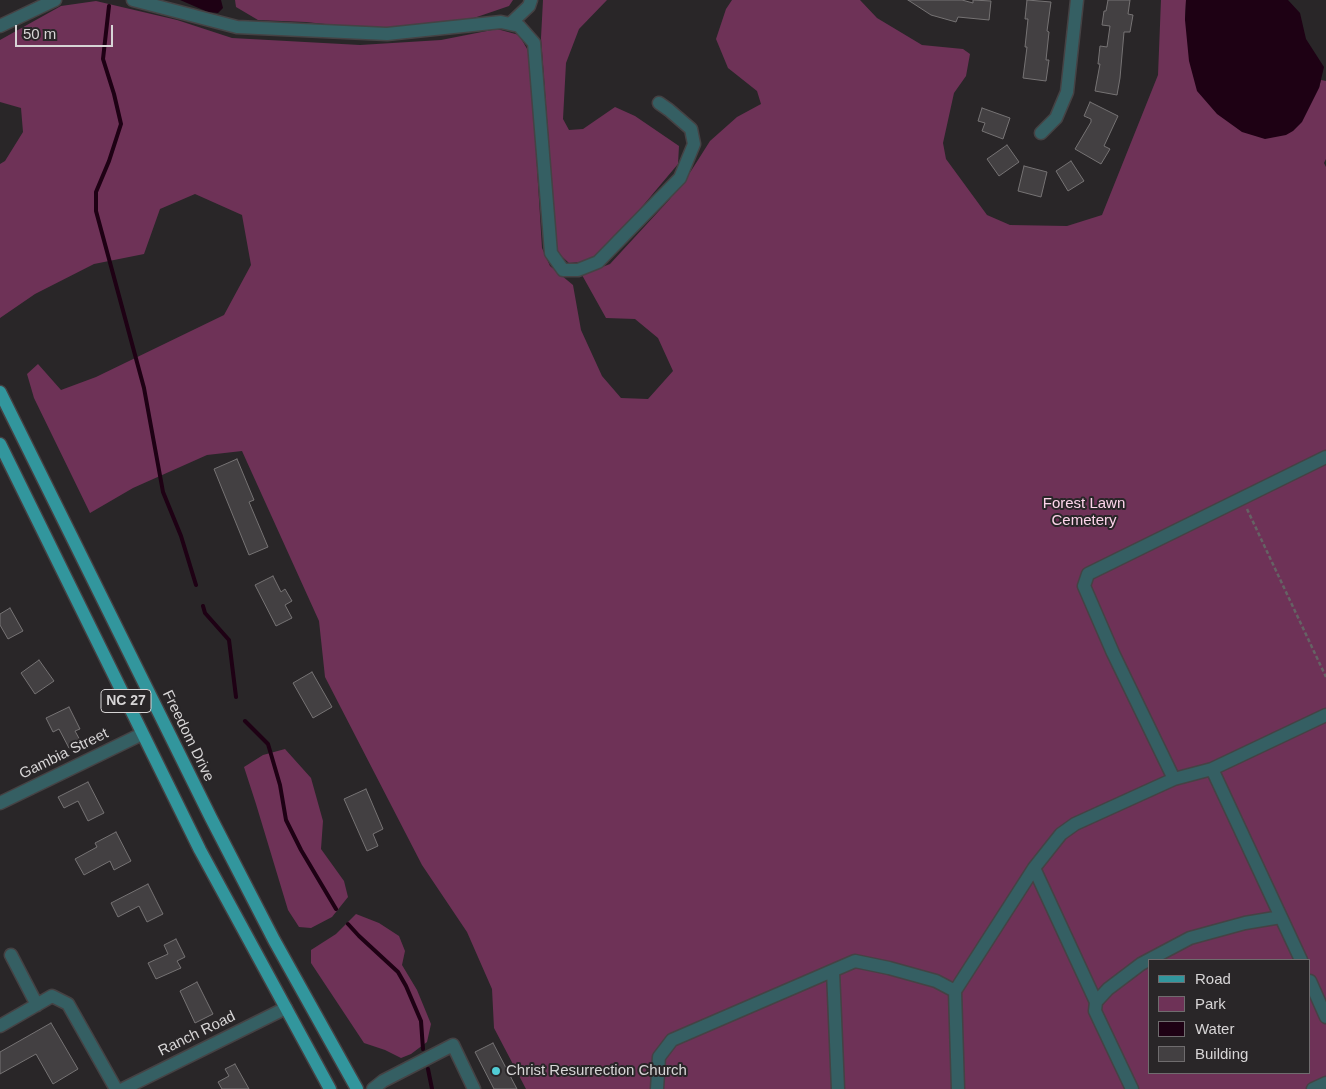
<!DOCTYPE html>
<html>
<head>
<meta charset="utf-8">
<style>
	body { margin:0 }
	#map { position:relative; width:1326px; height:1089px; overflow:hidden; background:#292628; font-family:Helvetica,sans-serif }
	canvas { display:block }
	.legend { position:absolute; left:1148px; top:959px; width:162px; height:115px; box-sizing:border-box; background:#292628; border:1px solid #6f6c6e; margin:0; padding:6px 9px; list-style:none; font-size:15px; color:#d7d5d6 }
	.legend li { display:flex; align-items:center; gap:10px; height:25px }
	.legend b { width:25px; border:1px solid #6f6c6e }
	.scale { position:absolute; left:15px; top:25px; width:98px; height:22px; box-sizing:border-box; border:2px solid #d7d5d6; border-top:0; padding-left:6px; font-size:15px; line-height:18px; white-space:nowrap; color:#d7d5d6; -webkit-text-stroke:4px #292628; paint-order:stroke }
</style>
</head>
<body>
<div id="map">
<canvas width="1326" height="1089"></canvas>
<ul class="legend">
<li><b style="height:6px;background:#32969d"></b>Road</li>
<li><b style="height:14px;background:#6e3257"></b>Park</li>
<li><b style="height:14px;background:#1e0114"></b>Water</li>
<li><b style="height:14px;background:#434042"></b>Building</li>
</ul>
<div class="scale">50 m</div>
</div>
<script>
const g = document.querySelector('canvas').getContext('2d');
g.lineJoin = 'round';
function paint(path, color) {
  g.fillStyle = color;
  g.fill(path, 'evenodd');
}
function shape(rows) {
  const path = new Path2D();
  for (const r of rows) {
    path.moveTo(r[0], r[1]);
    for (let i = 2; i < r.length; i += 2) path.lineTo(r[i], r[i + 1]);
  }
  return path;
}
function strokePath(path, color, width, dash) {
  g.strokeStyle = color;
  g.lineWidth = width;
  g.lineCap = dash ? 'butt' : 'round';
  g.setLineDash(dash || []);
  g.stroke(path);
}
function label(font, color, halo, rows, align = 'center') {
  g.font = font + ' Helvetica,sans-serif';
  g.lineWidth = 4;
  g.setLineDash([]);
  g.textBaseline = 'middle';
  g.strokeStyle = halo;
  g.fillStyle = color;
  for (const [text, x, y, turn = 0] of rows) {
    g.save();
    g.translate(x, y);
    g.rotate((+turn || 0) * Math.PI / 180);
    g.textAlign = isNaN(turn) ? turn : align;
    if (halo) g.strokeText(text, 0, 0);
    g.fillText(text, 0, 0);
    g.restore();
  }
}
paint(shape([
	[235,0,513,0,509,6,471,19,381,30,306,22,258,20,236,7],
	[543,0,607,0,579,29,566,63,563,119,569,130,583,129,615,107,635,116,679,146,678,164,603,253,581,262,569,263,557,252,541,38],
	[732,0,860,0,877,18,922,45,963,49,970,54,966,76,954,93,943,143,946,159,987,215,1010,225,1067,226,1102,215,1158,75,1161,0,1186,0,1185,20,1319,88,1321,80,1326,81,1326,159,1324,163,1326,167,1326,1089,526,1089,494,1028,492,989,467,932,422,865,325,677,319,621,242,451,207,455,133,488,90,513,34,398,27,374,38,364,61,390,96,377,224,315,251,265,242,215,195,194,160,209,144,254,94,264,35,294,0,318,0,164,5,161,23,132,21,108,0,102,0,40,61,6,96,1,177,20,232,38,360,45,441,40,497,29,519,35,530,54,542,248,550,266,573,285,581,330,602,376,621,398,648,399,673,371,658,338,635,319,606,318,582,275,610,264,669,200,691,171,710,141,737,117,761,104,757,91,728,68,716,39,726,9],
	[1150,960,1310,960,1310,1073,1150,1073],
	[285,749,311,778,323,821,321,849,344,881,348,897,332,917,311,928,299,927,288,910,256,804,244,767,263,755],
	[356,914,379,923,399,936,405,951,402,965,417,990,431,1024,427,1042,411,1054,401,1058,385,1050,364,1043,311,963,311,950,336,934]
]), '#6e3257');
paint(shape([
	[180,0,221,0,223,8,218,13,208,12],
	[1186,0,1288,0,1300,13,1306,39,1324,67,1319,88,1302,122,1293,131,1286,135,1265,139,1242,132,1217,114,1197,91,1189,61,1185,20]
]), '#1e0114');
strokePath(shape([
	[109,6,103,59,114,94,121,124,109,161,96,192,96,211,144,388,163,492,181,536,196,585],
	[203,606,205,613,229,640,236,697],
	[245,721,268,744,280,785,286,820,301,850,336,909],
	[348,924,359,936,398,972,406,986,421,1021,423,1049],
	[428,1069,432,1089]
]), '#1e0114', 4);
const building = shape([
	[908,0,962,0,973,3,973,0,991,1,989,20,958,17,956,22,931,15,908,0],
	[1027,0,1051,2,1047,31,1049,32,1046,60,1049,60,1046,81,1023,78,1027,47,1025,47,1028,19,1025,19,1027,0],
	[1108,0,1130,0,1128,14,1133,15,1130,32,1124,32,1120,78,1117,95,1095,91,1100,64,1098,64,1100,46,1107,47,1110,26,1102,25,1104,11,1106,11,1108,0],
	[1090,102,1118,116,1104,146,1110,149,1101,164,1075,149,1091,122,1091,119,1084,116,1090,102],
	[982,108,1010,118,1003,139,982,131,985,123,978,121,982,108],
	[1007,145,1019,162,999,176,987,159,1007,145],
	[1071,161,1084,181,1068,191,1056,171,1071,161],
	[1024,166,1047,172,1041,197,1018,191,1024,166],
	[237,459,254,500,249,502,268,547,249,555,214,469,237,459],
	[273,576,281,592,285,589,292,601,285,605,292,618,276,626,255,585,273,576],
	[10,608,23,631,8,639,0,625,0,614,10,608],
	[39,660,54,681,35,694,21,673,39,660],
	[312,672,332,707,313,718,293,683,312,672],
	[69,707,80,729,75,731,81,742,69,748,59,729,53,732,46,718,69,707],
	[88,782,104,813,88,821,78,801,64,808,58,797,88,782],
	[366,789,383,829,373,834,378,846,367,851,344,799,366,789],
	[116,832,131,861,114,870,110,861,84,875,75,859,97,847,95,843,116,832],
	[148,884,163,914,147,922,139,906,118,917,111,903,148,884],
	[176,939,185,957,177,961,181,968,156,979,148,963,168,954,164,945,176,939],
	[197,982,213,1014,195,1023,180,991,197,982],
	[51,1023,78,1069,53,1084,36,1054,0,1074,0,1052,51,1023],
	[493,1043,517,1089,494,1089,475,1052,493,1043],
	[235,1064,249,1089,222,1089,218,1082,229,1076,225,1069,235,1064]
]);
paint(building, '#434042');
strokePath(building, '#767374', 1);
const minor = shape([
	[133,0,237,27,387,34,501,22,519,26,534,43,551,253,563,270,578,270,598,262,680,178,694,144,691,129,669,110,659,103],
	[510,24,529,6,531,0],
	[0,26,55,0],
	[1041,133,1056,118,1067,92,1077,0],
	[1212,769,1326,715],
	[1174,779,1113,653,1084,586,1088,574,1326,457],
	[0,803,142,734],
	[11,955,37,1005],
	[833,971,838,1089],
	[1310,981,1326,1017],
	[955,991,1034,868],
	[1096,1002,1034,868,1061,834,1075,824,1174,779,1212,769,1301,960],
	[0,1026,52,996,68,1004,116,1089],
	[123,1089,286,1008],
	[373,1089,383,1081,453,1045,474,1089],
	[657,1089,659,1057,672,1040,855,961,889,968,936,981,955,991,958,1089],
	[1132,1089,1095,1011,1096,1002,1108,989,1141,964,1190,938,1245,923,1281,917],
	[1313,1089,1326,1083]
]);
const major = shape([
	[0,392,211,818,274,940,357,1089],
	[0,444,200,850,330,1089]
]);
strokePath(minor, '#454244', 15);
strokePath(major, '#454244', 15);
strokePath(shape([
	[1247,509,1326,677]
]), '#656264', 2.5, [4, 2.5]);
strokePath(minor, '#355f63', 12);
strokePath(major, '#32969d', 12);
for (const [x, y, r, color] of [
	[496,1071,5,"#51ccd5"]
]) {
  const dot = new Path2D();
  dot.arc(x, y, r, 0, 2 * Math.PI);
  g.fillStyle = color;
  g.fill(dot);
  strokePath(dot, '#292628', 2);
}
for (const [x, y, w] of [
	[126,701,50]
]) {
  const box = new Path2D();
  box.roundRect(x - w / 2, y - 11.5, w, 23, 4);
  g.fillStyle = '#292628';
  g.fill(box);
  strokePath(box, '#d7d5d6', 1);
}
label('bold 14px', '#d7d5d6', null, [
	["NC 27",126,701]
]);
label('15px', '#fdd4ea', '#292628', [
	["Forest Lawn",1084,504],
	["Cemetery",1084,521]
]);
label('15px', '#d7d5d6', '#292628', [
	["Freedom Drive",188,736,64],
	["Gambia Street",64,754,-26],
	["Ranch Road",197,1034,-26]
]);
label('15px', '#d7d5d6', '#292628', [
	["Christ Resurrection Church",506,1071]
], 'left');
</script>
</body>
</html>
